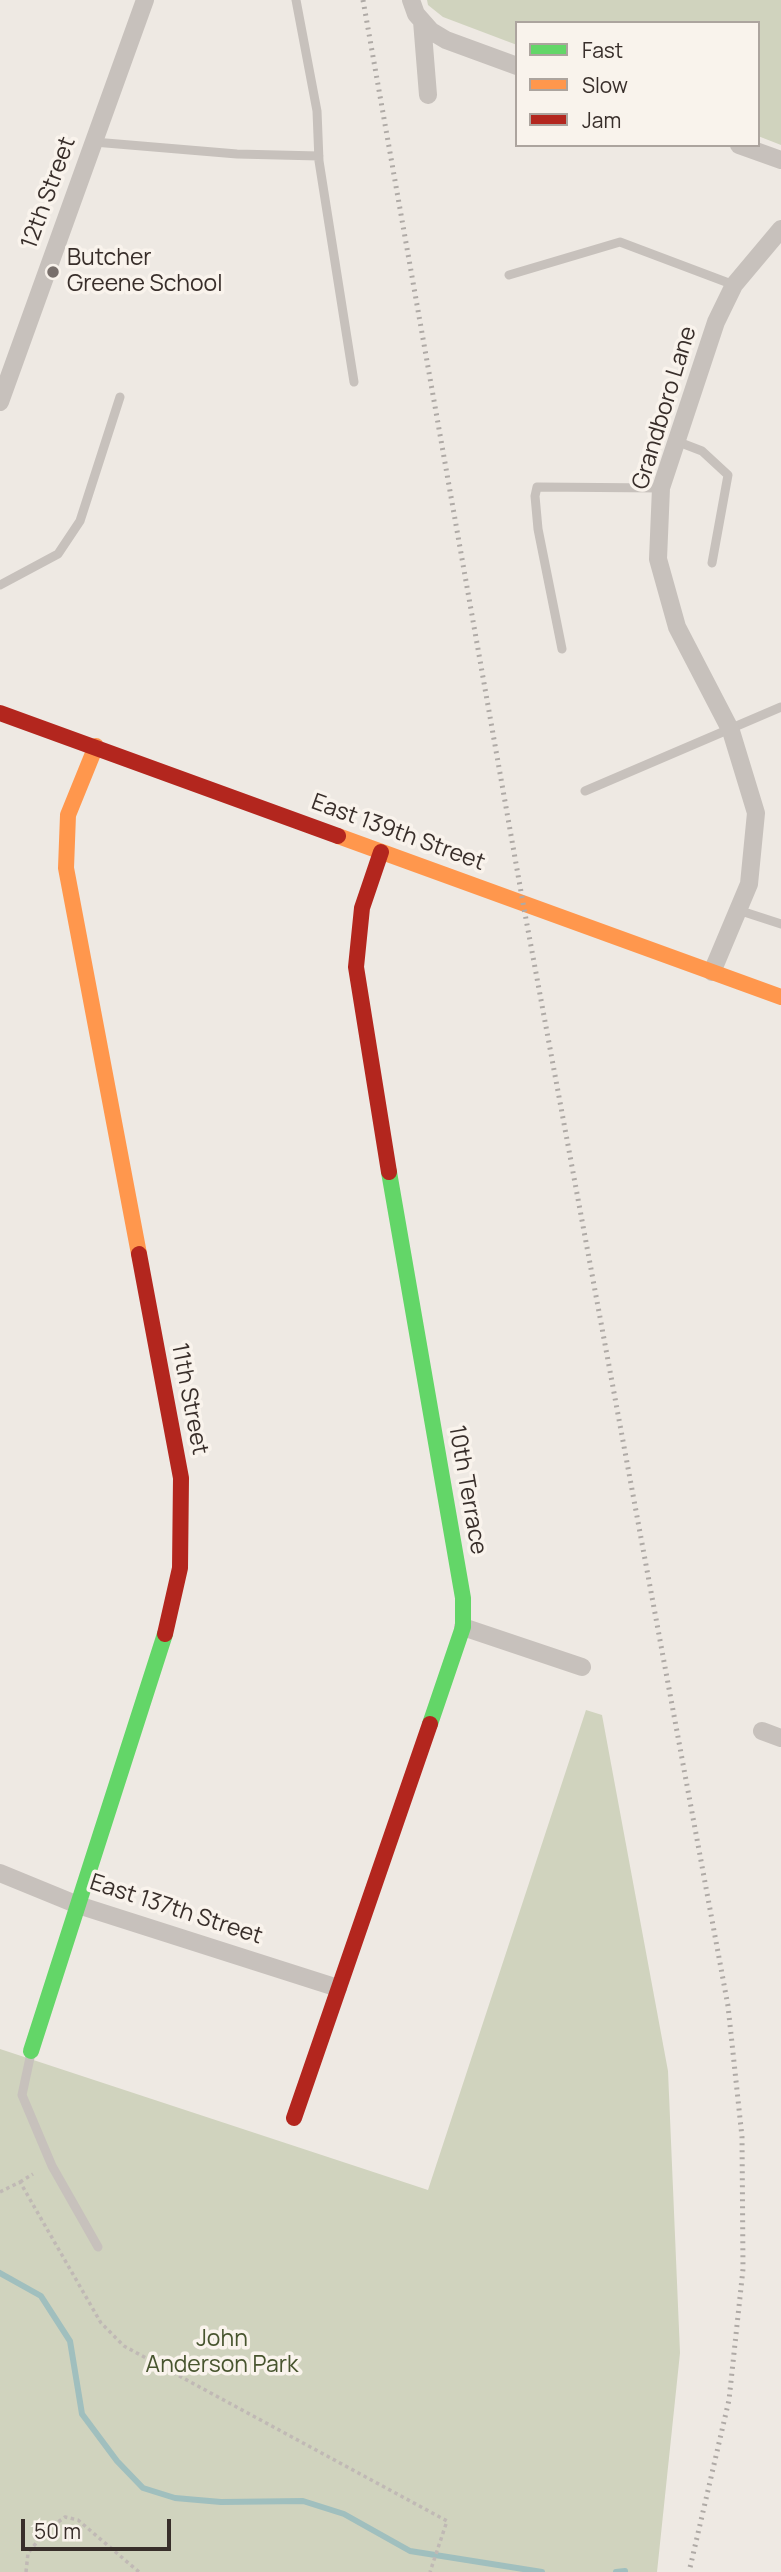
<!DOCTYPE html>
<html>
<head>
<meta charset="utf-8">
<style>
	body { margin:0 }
	#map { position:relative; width:781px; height:2572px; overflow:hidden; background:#eee9e3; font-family:Manrope,sans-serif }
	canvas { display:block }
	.legend { position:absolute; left:515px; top:21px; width:245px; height:126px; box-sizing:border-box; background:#f9f3ec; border:2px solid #aca49e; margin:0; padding:9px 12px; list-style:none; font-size:21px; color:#382e2a }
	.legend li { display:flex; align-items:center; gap:14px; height:35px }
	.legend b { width:35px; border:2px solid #aca49e }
	.scale { position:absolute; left:21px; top:2519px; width:150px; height:32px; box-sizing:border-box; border:4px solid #382e2a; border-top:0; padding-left:9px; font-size:21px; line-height:24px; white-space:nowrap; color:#382e2a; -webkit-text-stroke:5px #f9f3ec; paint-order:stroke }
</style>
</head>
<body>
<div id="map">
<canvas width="781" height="2572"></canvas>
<ul class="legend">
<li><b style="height:9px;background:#63d668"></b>Fast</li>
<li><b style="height:9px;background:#ff974d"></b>Slow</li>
<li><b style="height:9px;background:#b3261e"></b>Jam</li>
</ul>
<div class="scale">50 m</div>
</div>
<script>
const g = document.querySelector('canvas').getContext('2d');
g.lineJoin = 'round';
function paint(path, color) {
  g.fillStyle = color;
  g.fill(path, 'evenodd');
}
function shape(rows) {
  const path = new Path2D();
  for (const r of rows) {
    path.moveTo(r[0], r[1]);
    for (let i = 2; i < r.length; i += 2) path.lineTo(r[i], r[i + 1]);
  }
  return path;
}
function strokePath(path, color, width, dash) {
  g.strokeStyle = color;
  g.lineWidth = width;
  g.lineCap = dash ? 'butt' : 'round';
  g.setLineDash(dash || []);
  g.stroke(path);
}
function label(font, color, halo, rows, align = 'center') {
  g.font = font + ' Manrope,sans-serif';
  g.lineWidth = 7;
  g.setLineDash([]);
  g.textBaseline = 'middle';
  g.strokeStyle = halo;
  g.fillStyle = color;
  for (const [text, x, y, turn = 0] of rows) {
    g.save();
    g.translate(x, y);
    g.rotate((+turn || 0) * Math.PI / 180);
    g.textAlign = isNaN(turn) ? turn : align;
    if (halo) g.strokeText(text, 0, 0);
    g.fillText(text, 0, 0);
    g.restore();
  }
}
paint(shape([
	[427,0,781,0,781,145,758,136,758,23,517,23,517,45,443,17,428,5],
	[586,1710,602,1715,668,2071,680,2353,657,2572,0,2572,0,2049,428,2190]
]), '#d0d3be');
strokePath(shape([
	[0,2273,41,2296,70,2341,82,2414,117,2461,143,2488,175,2498,221,2502,303,2501,344,2514,410,2551,542,2572],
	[616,2572,625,2571]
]), '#a0bfbe', 6);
strokePath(shape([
	[20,2182,33,2174],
	[0,2192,20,2182,101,2323,124,2346,447,2521,430,2572],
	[26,2572,28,2553,47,2530,65,2517,78,2520,139,2572]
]), '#c0b9b5', 3.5, [3.5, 3.5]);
strokePath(shape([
	[296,0,317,111,319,161,354,382],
	[94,142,237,154,319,156],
	[509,275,620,242,734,285],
	[676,441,702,451,728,475,712,563],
	[0,585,58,554,80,521,120,397],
	[562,649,538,529,535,496,537,487,661,488],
	[585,791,781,707],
	[738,910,781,924],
	[31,2053,22,2095,52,2166,98,2247]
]), '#c7c1bc', 9);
strokePath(shape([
	[411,0,416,14,431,31,446,40,517,66],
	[422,21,428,95],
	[739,145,781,160],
	[0,402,145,0],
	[712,972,749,884,756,813,731,731,677,627,658,559,661,488,716,322,734,285,781,229],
	[463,1627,582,1667],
	[762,1731,781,1738],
	[0,1873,78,1905,338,1988]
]), '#c7c1bc', 18);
strokePath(shape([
	[389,1172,463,1598,463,1627,430,1724],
	[31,2051,165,1634]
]), '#63d668', 16);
strokePath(shape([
	[96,746,68,815,66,868,139,1254],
	[338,836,781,997]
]), '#ff974d', 16);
strokePath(shape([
	[0,713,338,836],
	[381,852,362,908,356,967,389,1172],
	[139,1254,181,1478,180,1568,165,1634],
	[294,2118,430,1724]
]), '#b3261e', 16);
strokePath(shape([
	[363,0,523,903,728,2006,742,2137,743,2269,729,2400,689,2572]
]), '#afaaa6', 5, [2, 5]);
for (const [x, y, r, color] of [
	[53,272,7,"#786f6b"]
]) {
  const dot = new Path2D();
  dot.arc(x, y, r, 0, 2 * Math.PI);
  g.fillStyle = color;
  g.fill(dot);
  strokePath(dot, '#f9f3ec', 2.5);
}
label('23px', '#382e2a', '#f9f3ec', [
	["12th Street",49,193,-70],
	["Grandboro Lane",665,408,-73],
	["East 139th Street",398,833,20],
	["11th Street",189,1399,79],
	["10th Terrace",467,1490,80],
	["East 137th Street",176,1910,18]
]);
label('23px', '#382e2a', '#f9f3ec', [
	["Butcher",67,259],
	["Greene School",67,285]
], 'left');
label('23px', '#48552f', '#f9f3ec', [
	["John",222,2340],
	["Anderson Park",222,2366]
]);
</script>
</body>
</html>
